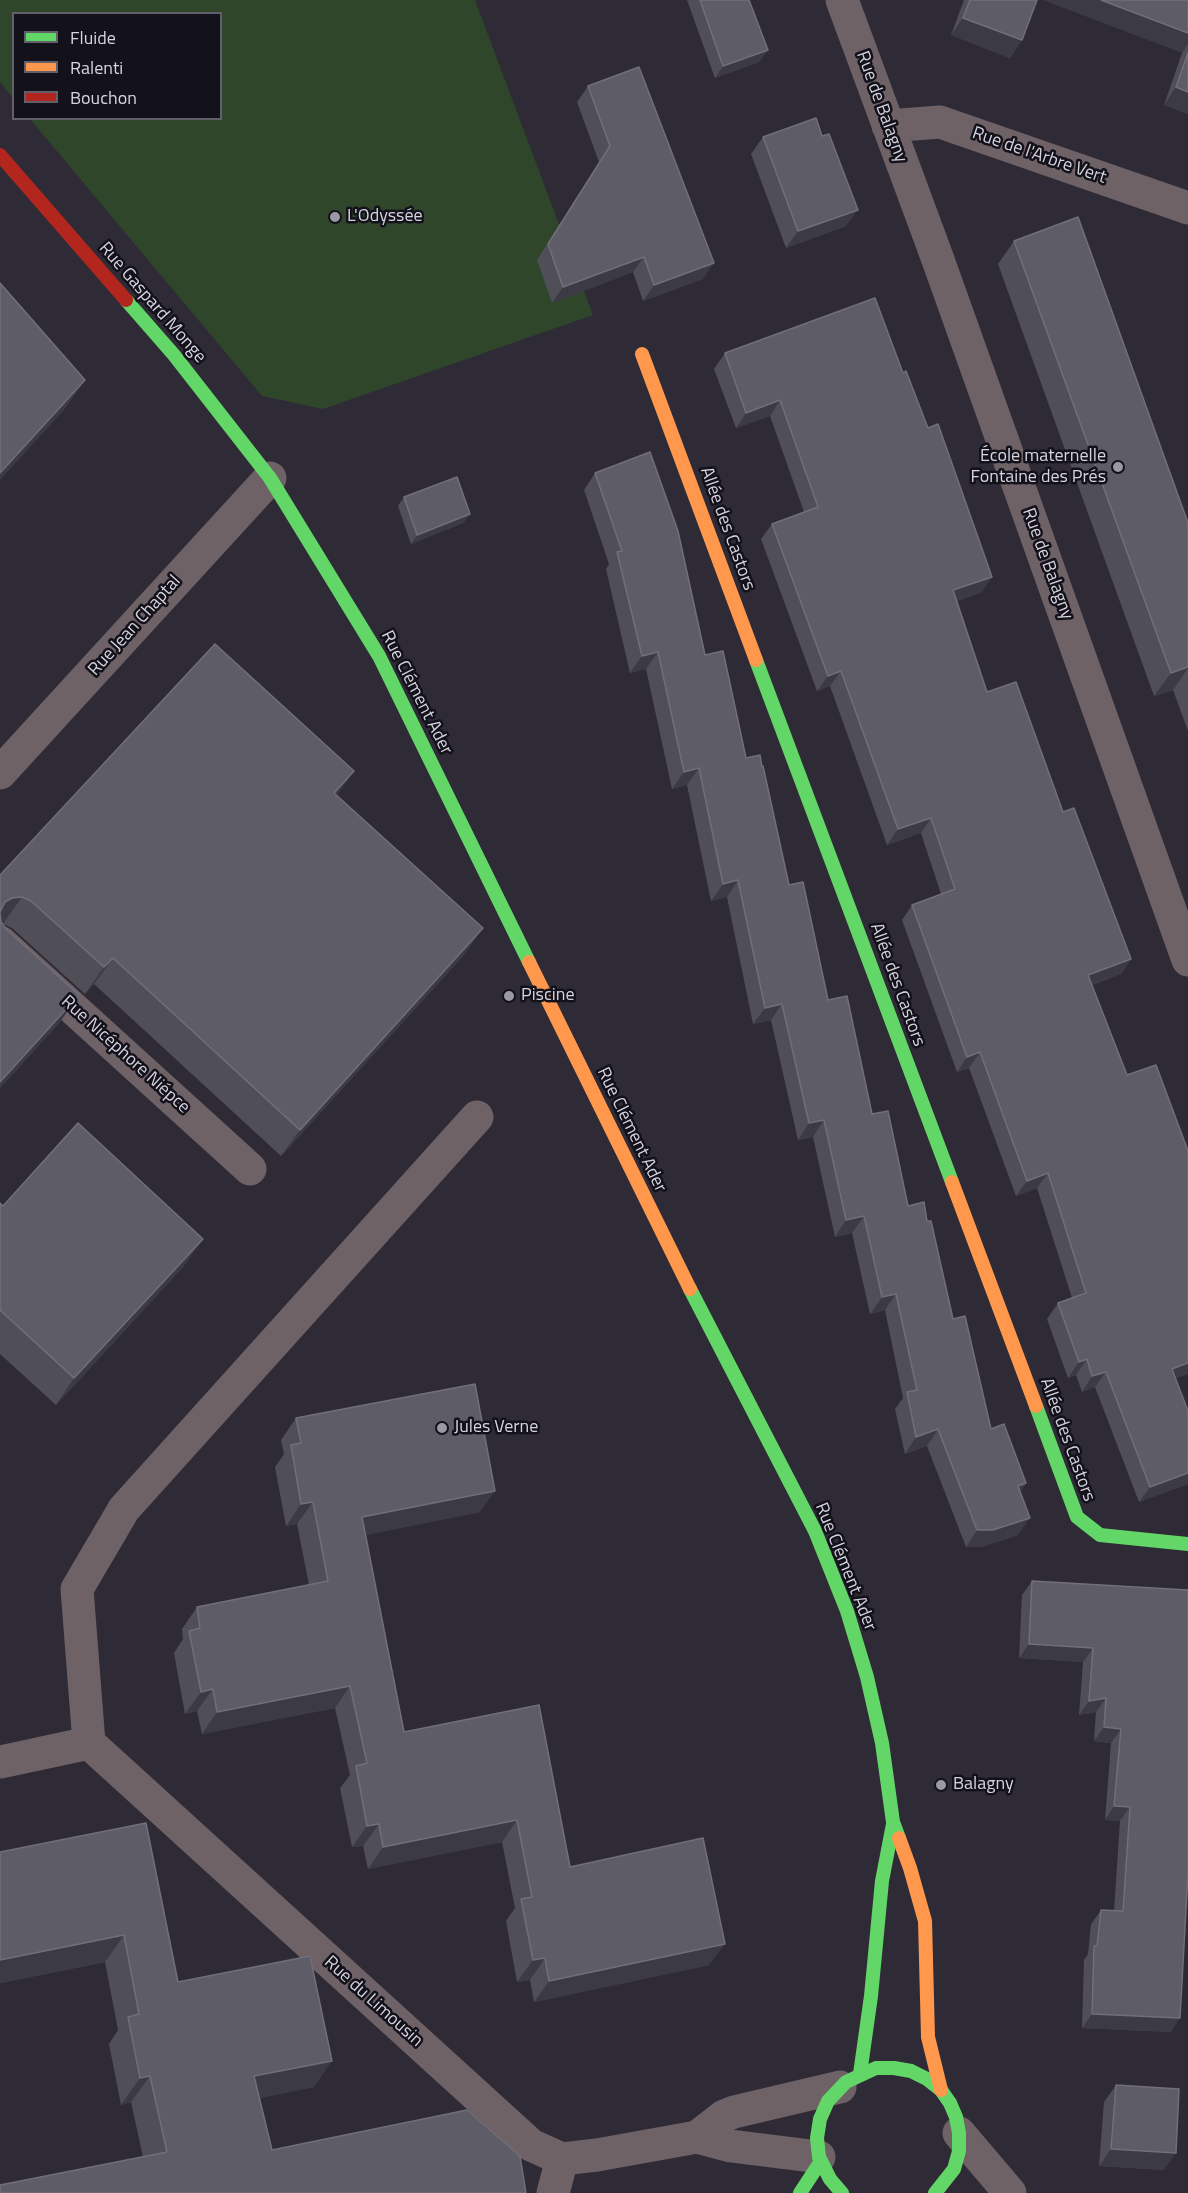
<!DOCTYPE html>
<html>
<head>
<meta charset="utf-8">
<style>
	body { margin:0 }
	#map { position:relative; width:1188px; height:2193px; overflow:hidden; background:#2e2b36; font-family:"Titillium Web",sans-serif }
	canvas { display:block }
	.legend { position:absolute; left:12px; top:12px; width:210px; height:108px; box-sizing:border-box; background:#13111a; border:2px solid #615f69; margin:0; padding:8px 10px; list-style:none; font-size:18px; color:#d6d4e0 }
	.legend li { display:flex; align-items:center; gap:12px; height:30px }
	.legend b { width:30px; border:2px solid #615f69 }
</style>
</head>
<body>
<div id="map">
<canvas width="1188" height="2193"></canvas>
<ul class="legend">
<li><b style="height:8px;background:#63d668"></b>Fluide</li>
<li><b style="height:8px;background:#ff974d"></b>Ralenti</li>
<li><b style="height:8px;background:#b3261e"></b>Bouchon</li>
</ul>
</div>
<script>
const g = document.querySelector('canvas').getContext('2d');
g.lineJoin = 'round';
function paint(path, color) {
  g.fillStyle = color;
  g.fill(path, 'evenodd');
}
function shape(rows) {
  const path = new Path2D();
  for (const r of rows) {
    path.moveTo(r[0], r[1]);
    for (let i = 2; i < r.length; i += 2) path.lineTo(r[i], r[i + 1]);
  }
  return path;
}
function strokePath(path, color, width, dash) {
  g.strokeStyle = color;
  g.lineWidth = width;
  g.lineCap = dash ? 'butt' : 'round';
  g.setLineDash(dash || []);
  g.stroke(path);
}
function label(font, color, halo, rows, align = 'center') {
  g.font = font + ' "Titillium Web",sans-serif';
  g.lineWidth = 5;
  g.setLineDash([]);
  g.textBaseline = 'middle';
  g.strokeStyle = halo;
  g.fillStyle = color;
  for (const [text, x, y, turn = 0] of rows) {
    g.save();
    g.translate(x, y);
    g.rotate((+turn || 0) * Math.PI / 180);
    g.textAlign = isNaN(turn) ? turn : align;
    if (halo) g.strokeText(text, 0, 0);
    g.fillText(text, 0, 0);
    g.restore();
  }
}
paint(shape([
	[0,0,475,0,593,315,323,409,262,396,30,119,220,118,220,14,14,14,13,98,0,82]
]), '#2f462b');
strokePath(shape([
	[842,0,937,257,1188,960],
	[888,126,940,122,1188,208],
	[0,773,270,478],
	[0,942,250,1169],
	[89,1743,531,2145,562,2159,597,2155,697,2137,731,2146,819,2157],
	[89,1743,77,1589,124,1509,477,1117],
	[0,1762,89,1743],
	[959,2133,1010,2193],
	[697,2137,724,2116,734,2112,840,2087],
	[553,2193,562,2159]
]), '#6f6266', 33);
strokePath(shape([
	[126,300,174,355,270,478,379,656,529,962],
	[756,660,952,1182],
	[690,1289,815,1531,847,1611,867,1677,882,1743,893,1822,899,1838],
	[1036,1406,1077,1517,1100,1535,1188,1544],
	[860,2074,871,1996,882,1881,893,1824],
	[800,2193,821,2161],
	[842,2193,830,2179,819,2157,817,2138,820,2119,828,2101,846,2082,876,2068,894,2068,911,2071,927,2079,941,2090,950,2103,956,2117,959,2133,959,2151,954,2169,935,2193]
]), '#63d668', 14);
strokePath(shape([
	[642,354,756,660],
	[529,962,690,1289],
	[952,1182,1036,1406],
	[899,1838,910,1868,925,1921,928,2037,941,2090]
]), '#ff974d', 14);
strokePath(shape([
	[0,155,126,300]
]), '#b3261e', 14);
paint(shape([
	[687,0,749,0,768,50,759,62,715,78],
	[964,0,1037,0,1022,40,1010,58,951,35],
	[1188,0,1188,114,1164,105,1182,53],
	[588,86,703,279,643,301,633,272,552,303,537,260,599,162,577,102],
	[822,136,846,226,786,248,751,154,763,137],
	[1014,241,1188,523,1188,731,1173,690,1154,696,998,264],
	[875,298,982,592,957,601,987,692,1063,812,1131,959,1121,974,1092,985,1176,1379,1188,1484,1139,1502,1095,1387,1082,1392,1076,1375,1068,1378,1047,1319,1058,1303,1072,1298,1037,1188,1016,1196,969,1068,957,1072,902,920,912,905,941,894,921,833,887,845,830,686,817,691,761,539,772,524,804,512,770,416,736,428,714,369,725,353],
	[595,473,705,655,746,758,828,1000,872,1114,908,1206,927,1221,953,1319,991,1429,1026,1483,1020,1492,1018,1535,981,1547,966,1547,927,1446,905,1454,895,1409,903,1398,885,1310,870,1314,852,1233,835,1237,813,1137,798,1140,771,1020,753,1024,727,897,711,901,687,785,672,789,646,669,630,673,606,569,609,564,584,490],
	[404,497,470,514,463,523,411,544,398,506],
	[336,796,464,955,281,1156,94,984,85,994,12,928,3,924,2,924,60,1022,0,1088,0,875],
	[0,1203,3,1206,184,1266,56,1405,0,1354],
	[296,1418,480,1512,365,1535,404,1732,539,1705,570,1867,709,1965,534,2002,530,1980,517,1982,506,1921,515,1908,502,1842,368,1869,363,1846,352,1847,340,1788,350,1775,335,1708,202,1734,197,1711,185,1714,174,1653,183,1639,182,1629,197,1607,309,1585,297,1524,286,1526,275,1467,284,1454,281,1440],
	[1032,1581,1188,1590,1171,2032,1082,2028,1084,1960,1088,1954,1091,1924,1101,1910,1114,1911,1120,1821,1105,1820,1111,1743,1094,1741,1096,1712,1079,1715,1083,1662,1019,1658,1022,1595],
	[146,1823,178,1982,314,2087,260,2098,272,2150,520,2156,143,2157,131,2102,121,2105,109,2044,118,2030,105,1962,0,1983,0,1852],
	[1116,2085,1164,2170,1099,2166,1104,2102]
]), '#504e57');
paint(shape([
	[1043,0,1101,0,1188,33,1188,44,1182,53],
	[963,18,1022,40,1010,58,951,35],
	[768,50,759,62,715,78,723,66],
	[1176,87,1188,92,1188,114,1164,105],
	[858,210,846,226,786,248,798,231],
	[644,257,633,272,552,303,563,287],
	[714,263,703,279,643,301,654,285],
	[85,380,64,410,0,480,0,473],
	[780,400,770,416,736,428,746,413],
	[470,514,463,523,411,544,417,535],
	[992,577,982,592,942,606,953,590],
	[658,652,646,669,630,673,642,656],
	[1188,667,1188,668,1173,690,1154,696,1171,673],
	[841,671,830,686,817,691,828,676],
	[699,768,687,785,672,789,684,772],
	[354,771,335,798,334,793],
	[931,818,921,833,887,845,898,829],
	[738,880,727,897,711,901,723,884],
	[22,897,3,924,0,924,0,910,5,902,12,898],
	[483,928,464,955,281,1156,300,1130],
	[113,958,94,984,85,994,104,967],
	[1131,959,1121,974,1077,990,1088,975],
	[79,995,60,1022,0,1088,0,1082],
	[782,1004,771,1020,753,1024,765,1008],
	[980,1052,969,1068,957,1072,967,1057],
	[824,1120,813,1137,798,1140,809,1123],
	[1048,1173,1037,1188,1016,1196,1027,1181],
	[864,1216,852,1233,835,1237,846,1220],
	[203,1239,184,1266,56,1405,74,1378],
	[896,1294,885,1310,870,1314,882,1297],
	[1087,1359,1076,1375,1068,1378,1079,1362],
	[1188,1363,1188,1374,1161,1384,1172,1369],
	[1106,1372,1095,1387,1082,1392,1092,1376],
	[938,1429,927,1446,905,1454,916,1437],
	[1188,1473,1188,1484,1139,1502,1150,1487],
	[1026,1483,1015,1500,1018,1486],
	[495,1491,480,1512,346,1539,362,1517],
	[313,1502,297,1524,286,1526,301,1504],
	[1030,1518,1018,1535,981,1547,966,1547,977,1530],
	[1029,1644,1093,1648,1083,1662,1019,1658],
	[350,1686,335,1708,202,1734,217,1712],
	[213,1689,197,1711,185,1714,201,1692],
	[1106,1698,1096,1712,1079,1715,1089,1701],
	[1104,1727,1121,1729,1111,1743,1094,1741],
	[1114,1806,1130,1807,1120,1821,1105,1820],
	[517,1820,502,1842,368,1869,383,1847],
	[379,1824,363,1846,352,1847,367,1826],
	[124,1935,105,1962,0,1983,0,1960],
	[725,1944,709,1965,534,2002,549,1981],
	[545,1958,530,1980,517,1982,533,1960],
	[1092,2014,1180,2018,1171,2032,1082,2028],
	[332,2061,314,2087,235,2103,254,2076],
	[150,2076,131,2102,121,2105,140,2078],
	[1111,2149,1176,2153,1164,2170,1099,2166]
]), '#3c3a44');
const building = shape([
	[700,0,749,0,768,50,723,66,700,0],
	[970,0,1037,0,1022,40,963,18,970,0],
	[1101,0,1188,0,1188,33,1101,0],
	[1188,53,1188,92,1176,87,1188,53],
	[639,67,714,263,654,285,644,257,563,287,548,244,610,146,588,86,639,67],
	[816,118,822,136,829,134,858,210,798,231,763,137,816,118],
	[1078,217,1188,523,1188,667,1171,673,1014,241,1078,217],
	[0,283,85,380,0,473,0,283],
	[875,298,903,373,906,371,928,428,938,424,992,577,953,590,987,692,1016,682,1063,812,1074,808,1131,959,1088,975,1127,1075,1156,1065,1188,1151,1188,1363,1172,1369,1188,1411,1188,1473,1150,1487,1106,1372,1092,1376,1087,1359,1079,1362,1058,1303,1086,1293,1048,1173,1027,1181,980,1052,967,1057,912,905,955,889,931,818,898,829,841,671,828,676,772,524,818,507,780,400,746,413,725,353,875,298],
	[650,452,678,531,705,655,723,651,746,758,760,755,762,767,763,766,789,885,803,882,828,1000,847,996,872,1114,888,1111,908,1206,924,1202,927,1221,931,1221,953,1319,965,1316,991,1429,1004,1424,1026,1483,1018,1486,1030,1518,993,1530,977,1530,938,1429,916,1437,907,1392,917,1390,896,1294,882,1297,864,1216,846,1220,824,1120,809,1123,782,1004,765,1008,738,880,723,884,699,768,684,772,658,652,642,656,617,552,622,551,595,473,650,452],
	[457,477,470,514,417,535,404,497,457,477],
	[215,644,354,771,334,793,483,928,300,1130,113,958,104,967,31,901,22,897,12,898,5,902,0,912,1,922,6,929,79,995,0,1082,0,875,215,644],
	[78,1123,203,1239,74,1378,0,1310,0,1203,3,1206,78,1123],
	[475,1384,495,1491,362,1517,404,1732,539,1705,570,1867,703,1838,725,1944,549,1981,545,1958,533,1960,521,1899,532,1897,517,1820,383,1847,379,1824,367,1826,356,1766,367,1763,350,1686,217,1712,213,1689,201,1692,189,1631,200,1628,197,1607,328,1581,313,1502,301,1504,291,1445,301,1443,296,1418,475,1384],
	[1032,1581,1188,1590,1188,1873,1180,2018,1092,2014,1094,1946,1097,1946,1101,1910,1123,1911,1130,1807,1114,1806,1121,1729,1104,1727,1106,1698,1089,1701,1093,1648,1029,1644,1032,1581],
	[146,1823,178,1982,310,1956,332,2061,254,2076,272,2150,467,2110,520,2156,526,2193,0,2193,0,2185,167,2152,150,2076,140,2078,128,2017,139,2014,124,1935,0,1960,0,1852,146,1823],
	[1116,2085,1179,2089,1176,2153,1111,2149,1116,2085]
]);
paint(building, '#5e5c66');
strokePath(building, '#716f79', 1.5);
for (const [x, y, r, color] of [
	[335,217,6,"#9b99a4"],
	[1118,467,6,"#9b99a4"],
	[509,996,6,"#9b99a4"],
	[442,1428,6,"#9b99a4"],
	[941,1785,6,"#9b99a4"]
]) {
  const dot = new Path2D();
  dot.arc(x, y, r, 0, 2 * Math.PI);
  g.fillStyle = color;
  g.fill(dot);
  strokePath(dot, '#13111a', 2);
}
label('18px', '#d6d4e0', '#13111a', [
	["Rue de Balagny",881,107,70],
	["Rue de l'Arbre Vert",1039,156,19],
	["Rue Gaspard Monge",152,303,49],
	["Allée des Castors",727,529,70],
	["Rue de Balagny",1047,564,70],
	["Rue Jean Chaptal",135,626,-48],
	["Rue Clément Ader",416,693,63],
	["Allée des Castors",897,985,70],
	["Rue Nicéphore Niépce",125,1055,42],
	["Rue Clément Ader",631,1130,64],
	["Allée des Castors",1067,1440,70],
	["Rue Clément Ader",845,1567,68],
	["Rue du Limousin",373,2002,42]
]);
label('18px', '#d6d4e0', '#13111a', [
	["L'Odyssée",347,217],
	["École maternelle",1106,457,"right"],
	["Fontaine des Prés",1106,478,"right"],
	["Piscine",521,996],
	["Jules Verne",454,1428],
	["Balagny",953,1785]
], 'left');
</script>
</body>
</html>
